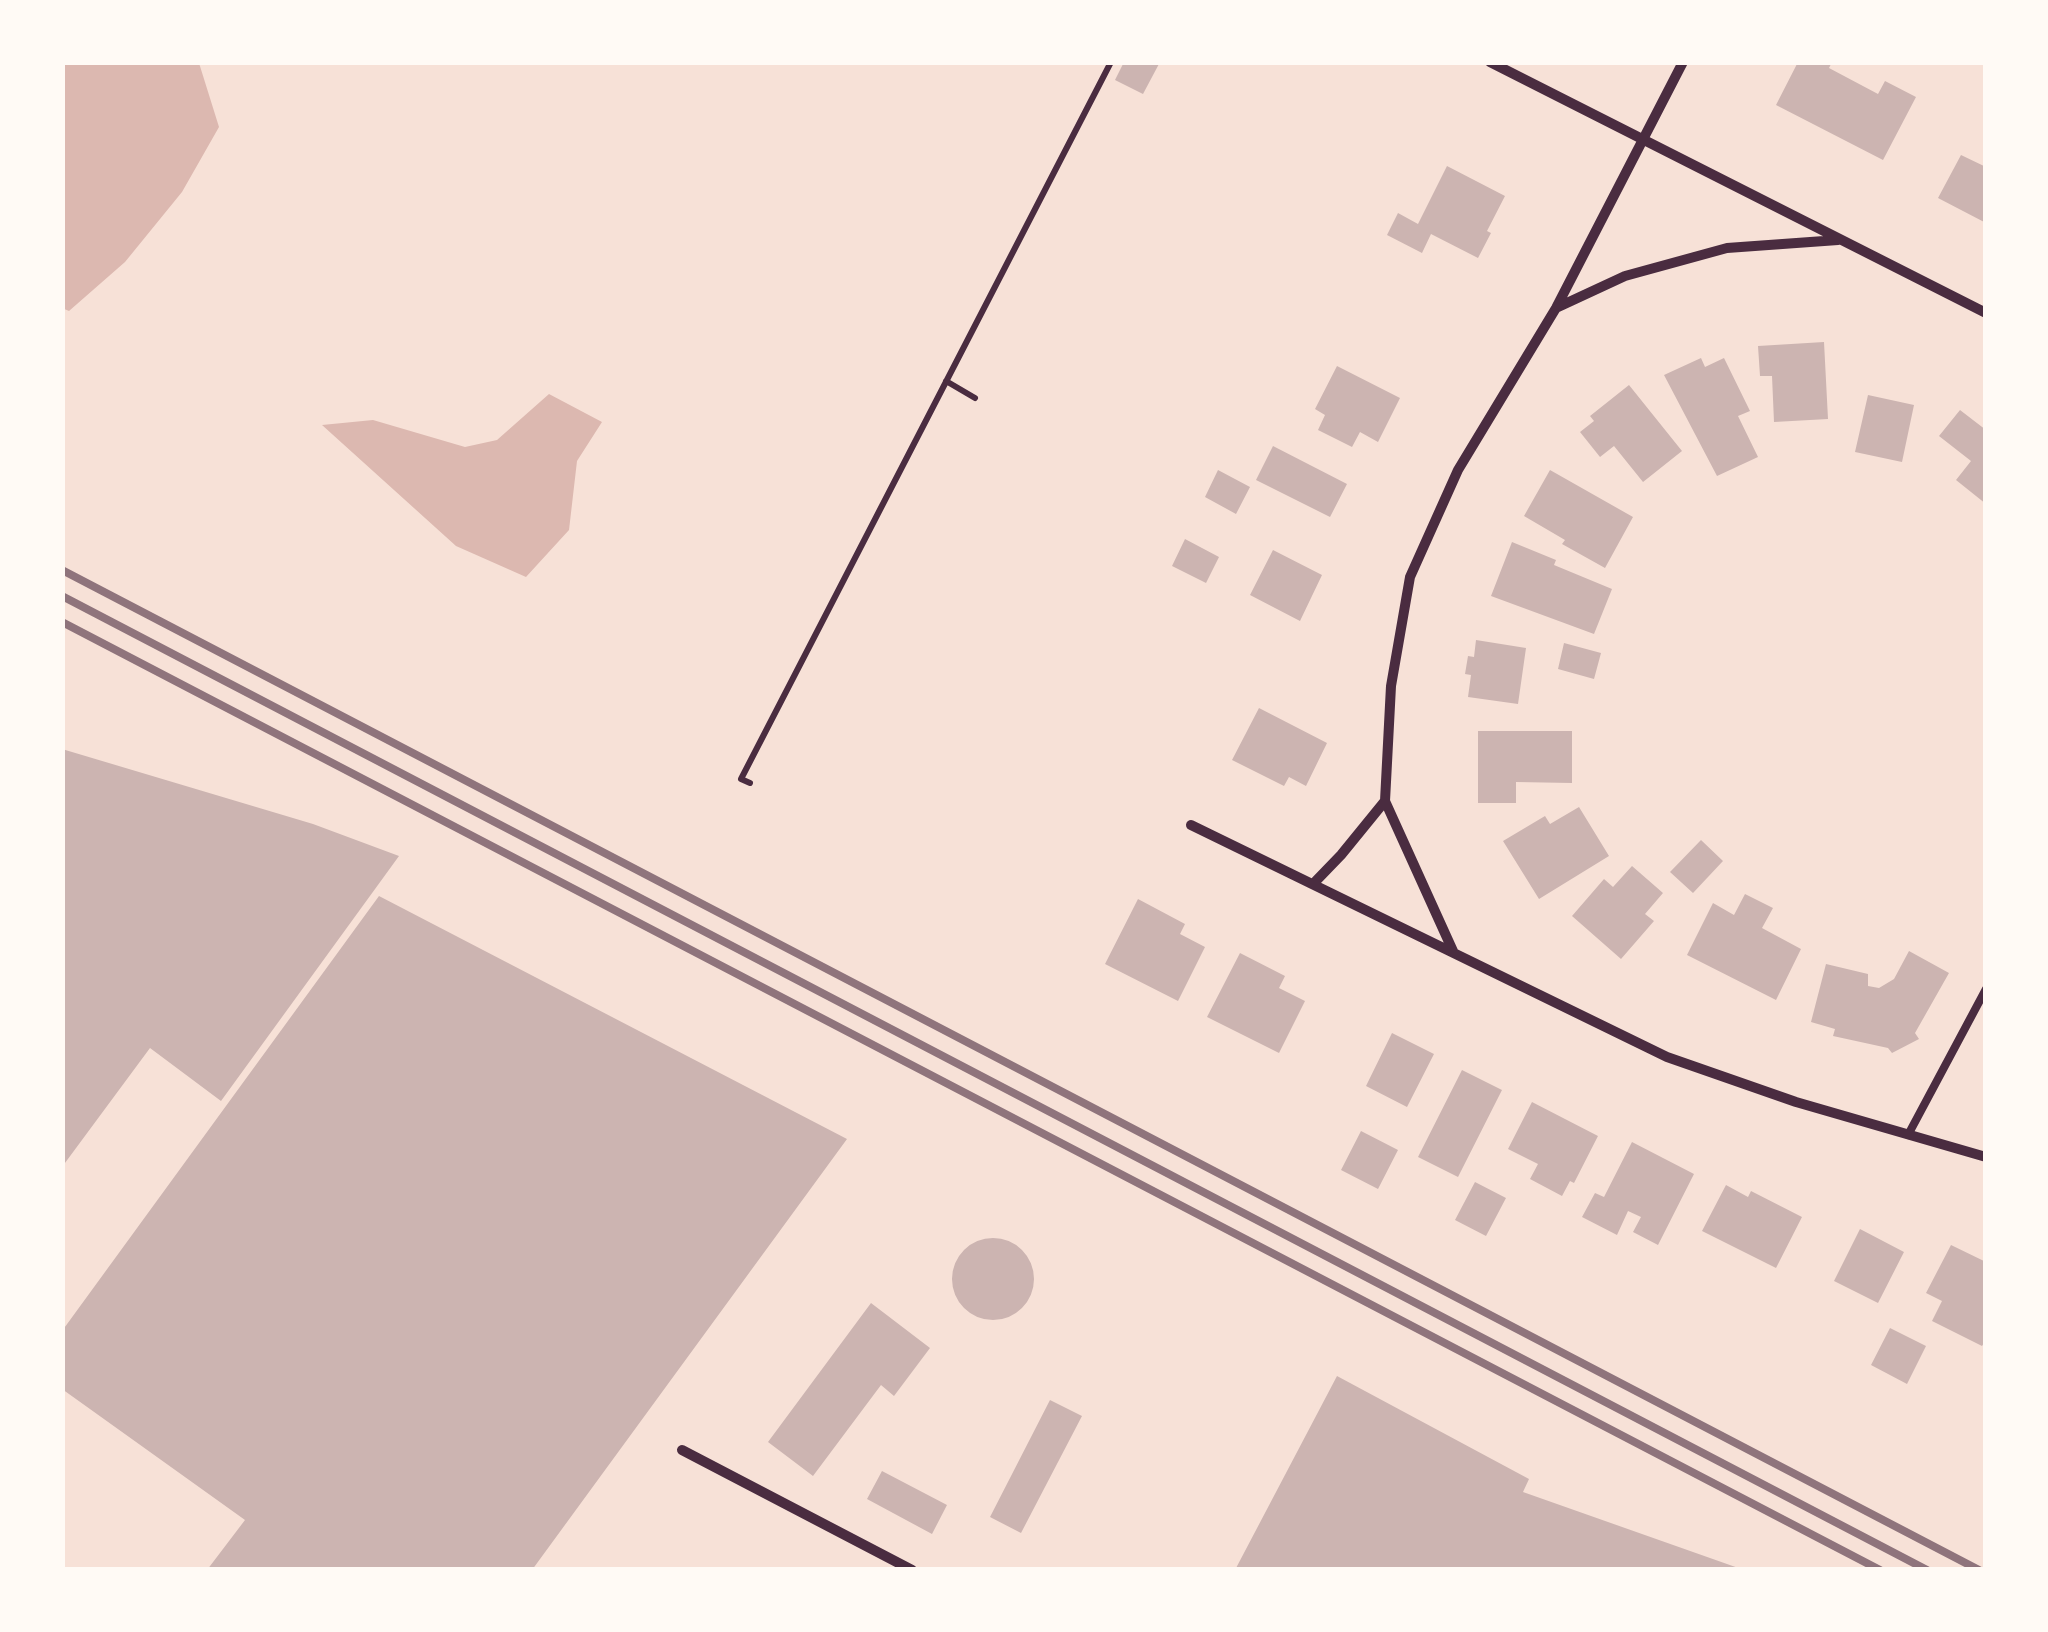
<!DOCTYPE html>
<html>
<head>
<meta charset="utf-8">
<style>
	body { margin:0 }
	#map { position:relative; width:2048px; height:1632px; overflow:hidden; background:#f7e1d7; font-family:Helvetica,sans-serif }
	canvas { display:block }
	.frame { position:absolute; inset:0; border:65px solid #fffaf5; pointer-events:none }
</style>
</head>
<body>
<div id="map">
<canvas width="2048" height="1632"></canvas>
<div class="frame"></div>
</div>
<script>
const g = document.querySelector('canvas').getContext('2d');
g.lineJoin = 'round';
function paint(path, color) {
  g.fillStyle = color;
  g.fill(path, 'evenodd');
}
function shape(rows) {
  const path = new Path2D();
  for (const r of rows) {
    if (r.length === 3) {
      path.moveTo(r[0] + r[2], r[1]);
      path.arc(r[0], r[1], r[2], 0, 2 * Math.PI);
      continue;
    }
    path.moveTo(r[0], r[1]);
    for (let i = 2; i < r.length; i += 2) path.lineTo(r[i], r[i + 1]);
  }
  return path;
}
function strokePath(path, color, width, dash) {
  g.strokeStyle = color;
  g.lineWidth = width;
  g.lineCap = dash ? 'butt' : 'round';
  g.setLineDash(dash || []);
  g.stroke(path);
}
paint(shape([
	[63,62,199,63,219,127,182,192,125,262,69,311,62,308],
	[549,394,602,422,577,461,569,530,526,577,456,546,322,425,373,420,465,447,497,440]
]), '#dcb8b0');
paint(shape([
	[1124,62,1160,62,1143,94,1115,80],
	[1798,62,1832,62,1829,68,1878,94,1885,81,1916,97,1883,160,1776,105],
	[1961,155,1986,167,1986,223,1938,198],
	[1447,166,1505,196,1487,231,1491,233,1478,258,1431,234,1422,253,1387,235,1398,213,1418,224],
	[1824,342,1828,419,1774,422,1772,376,1760,376,1758,346],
	[1701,358,1705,367,1724,358,1750,411,1738,416,1758,457,1717,476,1664,375],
	[1337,366,1400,398,1378,442,1360,432,1352,447,1318,430,1325,415,1315,409],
	[1629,385,1682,451,1643,482,1614,446,1600,457,1580,432,1594,421,1590,416],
	[1868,395,1914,405,1902,462,1855,452],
	[1960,410,1986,430,1986,504,1956,480,1971,461,1939,436],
	[1273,446,1347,484,1330,517,1256,480],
	[1218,470,1250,487,1236,514,1205,497],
	[1550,470,1633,517,1605,568,1562,544,1565,540,1524,516],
	[1185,539,1219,557,1206,583,1172,566],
	[1512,542,1556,560,1554,565,1612,589,1594,634,1491,596],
	[1273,550,1322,575,1300,621,1250,595],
	[1476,640,1526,648,1518,704,1468,697,1471,675,1465,674,1468,656,1474,657],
	[1564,643,1601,653,1594,679,1558,669],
	[1259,708,1327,743,1306,786,1289,777,1284,786,1232,760],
	[1478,731,1572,731,1572,783,1516,782,1516,803,1478,803],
	[62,749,313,824,399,856,221,1101,150,1048,62,1167],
	[1579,807,1609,856,1539,899,1503,841,1545,816,1550,824],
	[1701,840,1723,861,1693,893,1670,872],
	[1632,866,1663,893,1645,914,1654,921,1621,959,1572,916,1604,879,1613,887],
	[1745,894,1773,908,1762,928,1801,949,1776,1000,1687,955,1713,903,1734,915],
	[379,896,847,1139,532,1570,207,1570,245,1520,62,1389,62,1331],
	[1138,899,1185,924,1180,934,1205,947,1178,1001,1105,964],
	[1909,951,1949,973,1915,1033,1919,1039,1892,1053,1888,1048,1833,1036,1835,1029,1811,1022,1826,964,1868,974,1868,986,1879,988,1894,979],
	[1240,953,1285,976,1279,988,1305,1001,1279,1053,1207,1017],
	[1392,1033,1434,1054,1407,1107,1366,1086],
	[1462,1070,1502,1090,1458,1177,1418,1157],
	[1532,1102,1598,1136,1574,1183,1570,1181,1562,1196,1530,1179,1538,1164,1508,1149],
	[1361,1131,1398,1150,1378,1189,1341,1170],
	[1632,1142,1694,1174,1658,1245,1633,1232,1641,1217,1628,1211,1617,1235,1582,1217,1595,1193,1604,1197],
	[1475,1182,1506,1198,1486,1236,1455,1220],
	[1726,1185,1748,1197,1751,1191,1802,1217,1776,1268,1702,1231],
	[1860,1229,1904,1252,1878,1303,1834,1281],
	[993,1279,41],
	[1951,1245,1986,1262,1986,1340,1982,1346,1932,1321,1942,1301,1926,1293],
	[871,1303,930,1348,894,1396,881,1385,813,1476,768,1442],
	[1890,1328,1926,1346,1907,1384,1871,1365],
	[1337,1376,1529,1479,1523,1492,1744,1570,1235,1570],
	[1050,1400,1082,1416,1021,1533,990,1517],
	[882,1471,947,1505,932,1534,867,1499]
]), '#ccb4b1');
strokePath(shape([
	[946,381,975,398],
	[750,783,741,779,1111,62]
]), '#4a2c40', 6);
strokePath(shape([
	[1908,1135,1986,989]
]), '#4a2c40', 8);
strokePath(shape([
	[1490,62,1986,313],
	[1556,308,1625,276,1727,248,1838,240],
	[1191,825,1667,1057,1796,1102,1986,1157],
	[1313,884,1341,855,1385,801],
	[1453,951,1385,801,1391,686,1410,577,1458,470,1556,308,1683,62],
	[682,1450,912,1570]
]), '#4a2c40', 10);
strokePath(shape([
	[62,570,1979,1570],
	[62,596,1927,1570],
	[62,622,1880,1570]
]), '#8f747c', 8);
</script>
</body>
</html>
